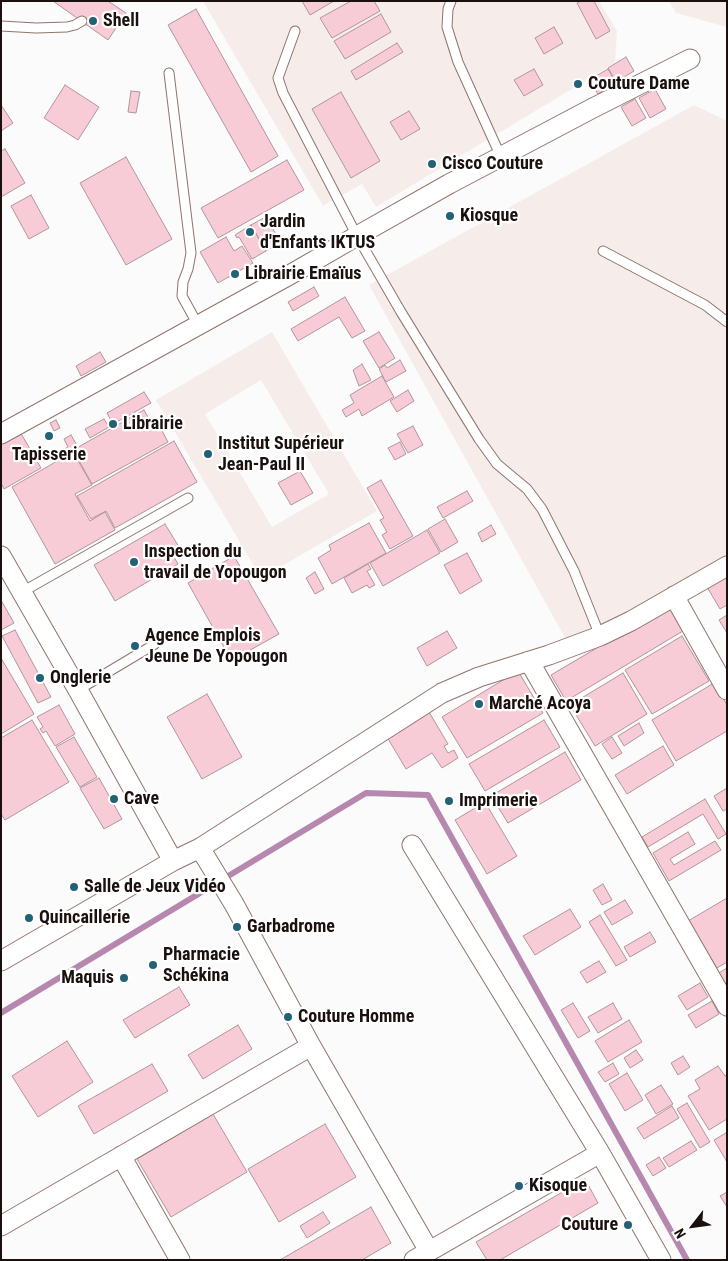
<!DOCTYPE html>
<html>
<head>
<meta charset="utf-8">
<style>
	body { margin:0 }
	#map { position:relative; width:728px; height:1261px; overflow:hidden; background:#fbfbfb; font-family:"Roboto Condensed",sans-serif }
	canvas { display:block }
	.frame { position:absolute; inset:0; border:2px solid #1a100d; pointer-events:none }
	.north { position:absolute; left:668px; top:1201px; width:50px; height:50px; -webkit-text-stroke:4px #fff; paint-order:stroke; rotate:240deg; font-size:14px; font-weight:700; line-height:20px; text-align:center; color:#1a100d }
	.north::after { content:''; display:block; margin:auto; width:18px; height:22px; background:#1a100d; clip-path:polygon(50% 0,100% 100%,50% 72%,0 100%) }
</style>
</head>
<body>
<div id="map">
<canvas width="728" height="1261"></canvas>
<div class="frame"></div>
<div class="north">N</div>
</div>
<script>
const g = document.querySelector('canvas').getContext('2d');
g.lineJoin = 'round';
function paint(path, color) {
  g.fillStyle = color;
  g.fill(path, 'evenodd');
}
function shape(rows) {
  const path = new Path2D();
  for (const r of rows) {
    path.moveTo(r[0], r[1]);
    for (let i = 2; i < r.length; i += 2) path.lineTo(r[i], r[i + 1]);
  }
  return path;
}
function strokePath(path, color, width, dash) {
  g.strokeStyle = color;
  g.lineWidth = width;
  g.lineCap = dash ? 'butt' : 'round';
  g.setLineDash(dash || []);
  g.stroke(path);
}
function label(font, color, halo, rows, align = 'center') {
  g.font = font + ' "Roboto Condensed",sans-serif';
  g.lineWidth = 4.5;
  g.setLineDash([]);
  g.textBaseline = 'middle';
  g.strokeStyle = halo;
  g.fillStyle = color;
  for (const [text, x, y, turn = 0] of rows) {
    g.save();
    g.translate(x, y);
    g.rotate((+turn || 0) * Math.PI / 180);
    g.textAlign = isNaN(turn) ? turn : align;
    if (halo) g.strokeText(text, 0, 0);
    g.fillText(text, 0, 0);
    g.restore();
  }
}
paint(shape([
	[203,1,599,1,617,31,615,63,376,207,362,184,323,206],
	[669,1,727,1,727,27,676,13],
	[694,105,727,121,727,580,574,654,369,285],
	[272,332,377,511,261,578,156,400],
	[261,380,329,494,272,527,205,414]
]), '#f6edeb');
strokePath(shape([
	[1,1013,366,793,428,795,687,1260]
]), '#b788af', 6);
const building = shape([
	[53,1,108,1,126,13,108,40,53,1],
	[302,1,334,1,310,15,302,1],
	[351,1,374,1,380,11,332,38,320,18,351,1],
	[581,1,594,1,610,31,596,39,577,3,581,1],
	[196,9,278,156,251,172,168,25,196,9],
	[381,14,391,32,345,59,334,41,381,14],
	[554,27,563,43,544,54,535,38,554,27],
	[397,43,403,52,356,80,351,71,397,43],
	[626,57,634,71,616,82,608,68,626,57],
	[534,69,543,85,524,96,514,80,534,69],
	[608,69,616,83,598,94,589,80,608,69],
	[65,85,99,107,78,140,44,118,65,85],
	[655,89,666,109,650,118,639,98,655,89],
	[131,91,140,92,136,113,128,112,131,91],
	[341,92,380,161,351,178,312,109,341,92],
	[635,99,646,118,632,126,621,107,635,99],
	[1,105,13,123,1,131,1,105],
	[409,111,420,129,401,140,390,122,409,111],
	[5,149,25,183,1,197,1,151,5,149],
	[126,157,172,239,126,265,80,183,126,157],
	[287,160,304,190,218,238,201,208,287,160],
	[31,195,49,228,29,239,11,206,31,195],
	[269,215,272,220,268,223,270,227,271,226,277,236,280,234,284,241,266,251,251,225,269,215],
	[251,225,266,251,252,259,239,237,237,238,235,235,251,225],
	[226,237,234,251,242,246,253,263,218,283,200,252,226,237],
	[314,287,319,296,293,311,288,302,314,287],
	[345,297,365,331,352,338,339,317,298,341,291,329,345,297],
	[379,332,395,358,379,368,363,341,379,332],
	[100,352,106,362,81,376,76,366,100,352],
	[400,360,406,371,386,382,379,369,385,365,387,368,400,360],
	[362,364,371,380,359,386,353,370,362,364],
	[382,376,394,397,362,416,359,409,346,417,342,410,354,403,350,395,382,376],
	[408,390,414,401,397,412,390,401,408,390],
	[144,392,151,403,113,424,107,413,144,392],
	[144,410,155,430,160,427,168,442,92,484,73,450,144,410],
	[104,419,109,427,90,438,85,429,104,419],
	[56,420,60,428,54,431,50,423,56,420],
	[413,426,423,445,408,453,397,434,413,426],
	[19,430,41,468,4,489,1,483,1,440,19,430],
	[71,435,78,447,52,461,50,457,68,447,64,439,71,435],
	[174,441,197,482,115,528,106,511,91,519,77,496,174,441],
	[400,442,406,454,395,460,388,448,400,442],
	[73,452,92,485,75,494,90,521,105,512,115,530,55,564,12,487,73,452],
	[300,471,313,493,291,505,278,483,300,471],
	[381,480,413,536,390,549,382,535,387,532,380,520,384,518,367,488,381,480],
	[467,491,473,501,443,518,437,507,467,491],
	[445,519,458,542,441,552,428,529,445,519],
	[369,523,386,553,332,584,318,558,331,550,329,545,369,523],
	[165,524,179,547,171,552,178,564,115,601,94,565,165,524],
	[491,525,496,534,482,542,478,533,491,525],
	[427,530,440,553,383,586,370,563,427,530],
	[467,553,482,581,460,594,444,565,467,553],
	[234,556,279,634,227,663,220,652,225,649,188,583,234,556],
	[368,564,371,569,367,571,375,585,369,588,367,585,352,593,344,578,368,564],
	[315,572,324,589,315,594,306,578,315,572],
	[727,575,727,605,720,609,707,587,727,575],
	[1,600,14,623,1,630,1,600],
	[673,603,688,628,566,701,551,675,673,603],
	[727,615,727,633,719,620,727,615],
	[15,630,51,697,38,703,2,636,15,630],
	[447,631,457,648,427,666,417,648,447,631],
	[682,636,709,681,652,714,625,670,682,636],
	[1,658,34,714,1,734,1,658],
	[518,671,543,713,467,758,442,717,518,671],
	[623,673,647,714,595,746,570,705,623,673],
	[714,683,727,705,727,731,676,761,652,720,714,683],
	[207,694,242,757,202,779,167,717,207,694],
	[59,705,75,734,55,746,46,731,43,733,40,729,43,727,37,717,59,705],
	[429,712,448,744,444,746,448,753,454,750,458,758,442,768,432,753,406,769,387,737,429,712],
	[32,720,69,782,5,820,1,814,1,738,32,720],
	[544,720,560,747,485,791,469,764,544,720],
	[639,723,644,733,624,746,618,736,639,723],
	[74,737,97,777,80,787,56,747,74,737],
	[612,737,622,753,612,759,602,744,612,737],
	[663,746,674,765,627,794,615,775,663,746],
	[565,752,581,780,508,823,491,796,565,752],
	[99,778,122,819,104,829,80,788,99,778],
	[727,788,727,809,723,811,714,796,727,788],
	[705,799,726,834,718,839,703,814,648,847,642,837,705,799],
	[485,802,517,856,487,874,455,820,485,802],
	[688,832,695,844,670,859,674,865,715,841,721,850,669,881,653,853,688,832],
	[603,884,612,900,602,905,593,890,603,884],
	[727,898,727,962,717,968,688,921,727,898],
	[625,900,633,913,612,925,604,912,625,900],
	[570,909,581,927,535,955,523,936,570,909],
	[600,915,627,960,616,966,589,922,600,915],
	[650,932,656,942,630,957,624,947,650,932],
	[599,961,606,972,587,983,580,972,599,961],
	[727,968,727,991,717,974,727,968],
	[700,983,708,997,687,1010,678,996,700,983],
	[179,987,190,1005,135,1038,123,1020,179,987],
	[712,1001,719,1014,696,1028,688,1015,712,1001],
	[573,1003,590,1031,578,1038,561,1010,573,1003],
	[613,1003,622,1019,598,1033,588,1017,613,1003],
	[629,1020,642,1042,608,1062,595,1041,629,1020],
	[238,1025,252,1049,203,1079,188,1055,238,1025],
	[67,1041,93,1082,38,1117,12,1076,67,1041],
	[636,1050,643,1060,630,1068,624,1058,636,1050],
	[683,1056,690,1067,678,1075,671,1063,683,1056],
	[613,1063,619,1074,605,1082,598,1072,613,1063],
	[152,1064,168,1091,94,1134,78,1106,152,1064],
	[718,1066,725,1076,727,1075,727,1119,709,1130,688,1096,700,1089,695,1080,718,1066],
	[627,1073,643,1100,625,1111,609,1084,627,1073],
	[661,1085,673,1104,656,1114,645,1095,661,1085],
	[687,1103,710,1142,700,1148,677,1109,687,1103],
	[672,1106,679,1118,644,1139,637,1128,672,1106],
	[213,1114,247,1172,171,1217,137,1159,213,1114],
	[325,1124,356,1177,279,1222,248,1169,325,1124],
	[726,1133,727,1134,727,1162,714,1140,726,1133],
	[691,1141,697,1150,669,1167,663,1158,691,1141],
	[659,1157,666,1168,653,1176,646,1165,659,1157],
	[585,1179,598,1203,500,1260,487,1260,476,1242,585,1179],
	[727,1192,727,1207,720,1196,727,1192],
	[371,1207,391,1243,362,1260,280,1260,371,1207],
	[323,1212,330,1223,307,1238,300,1226,323,1212]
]);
paint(building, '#f8ccd6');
strokePath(building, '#b2959b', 1);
const service = shape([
	[451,1,448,9,447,27,458,62,501,157],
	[1,26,36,28,67,27,75,25,82,21],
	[295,31,278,78,283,93,357,236,401,312,479,439,497,464,527,489,542,509,574,571,600,636],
	[169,73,191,253,188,269,183,282,182,296,198,325],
	[603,251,705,305,727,322],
	[22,592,188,498],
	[78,690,155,644]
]);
const minor = shape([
	[1,434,293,273,357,236,449,184,593,108,690,59],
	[1,556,78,690,173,861,1,961],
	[674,596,727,690],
	[529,661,727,1006],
	[412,845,600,1153,661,1260],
	[200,848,234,904,311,1046,429,1251],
	[173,861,200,848,442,693,479,677,549,655,600,636,631,621,727,566],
	[121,1156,180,1260],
	[1,1226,311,1046],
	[414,1260,600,1153]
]);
strokePath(service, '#8f756c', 11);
strokePath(minor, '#8f756c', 21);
strokePath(service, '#fff', 9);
strokePath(minor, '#fff', 19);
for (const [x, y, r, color] of [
	[93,21,5,"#226176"],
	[578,84,5,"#226176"],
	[432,164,5,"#226176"],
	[450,216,5,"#226176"],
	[250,232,5,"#226176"],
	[235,274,5,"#226176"],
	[113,424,5,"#226176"],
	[49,436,5,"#226176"],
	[208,454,5,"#226176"],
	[134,562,5,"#226176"],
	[135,646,5,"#226176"],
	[40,678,5,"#226176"],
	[479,704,5,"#226176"],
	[114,799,5,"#226176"],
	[449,801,5,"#226176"],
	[74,887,5,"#226176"],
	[29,918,5,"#226176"],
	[237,927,5,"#226176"],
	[153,965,5,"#226176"],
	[124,978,5,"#226176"],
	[288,1017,5,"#226176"],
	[519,1186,5,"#226176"],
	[628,1225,5,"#226176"]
]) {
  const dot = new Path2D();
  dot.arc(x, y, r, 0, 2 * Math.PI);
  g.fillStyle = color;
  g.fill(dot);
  strokePath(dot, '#fff', 2);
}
label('bold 18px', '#1a100d', '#fff', [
	["Shell",103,21],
	["Couture Dame",588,84],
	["Cisco Couture",442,164],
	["Kiosque",460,216],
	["Jardin",260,222],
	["d'Enfants IKTUS",260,243],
	["Librairie Emaïus",245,274],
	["Librairie",123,424],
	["Institut Supérieur",218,444],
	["Jean-Paul II",218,465],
	["Tapisserie",49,455,"center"],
	["Inspection du",144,552],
	["travail de Yopougon",144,573],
	["Agence Emplois",145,636],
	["Jeune De Yopougon",145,657],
	["Onglerie",50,678],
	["Marché Acoya",489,704],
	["Cave",124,799],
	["Imprimerie",459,801],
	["Salle de Jeux Vidéo",84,887],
	["Quincaillerie",39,918],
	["Garbadrome",247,927],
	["Pharmacie",163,955],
	["Schékina",163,976],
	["Maquis",114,978,"right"],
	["Couture Homme",298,1017],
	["Kisoque",529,1186],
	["Couture",618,1225,"right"]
], 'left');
</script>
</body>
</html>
